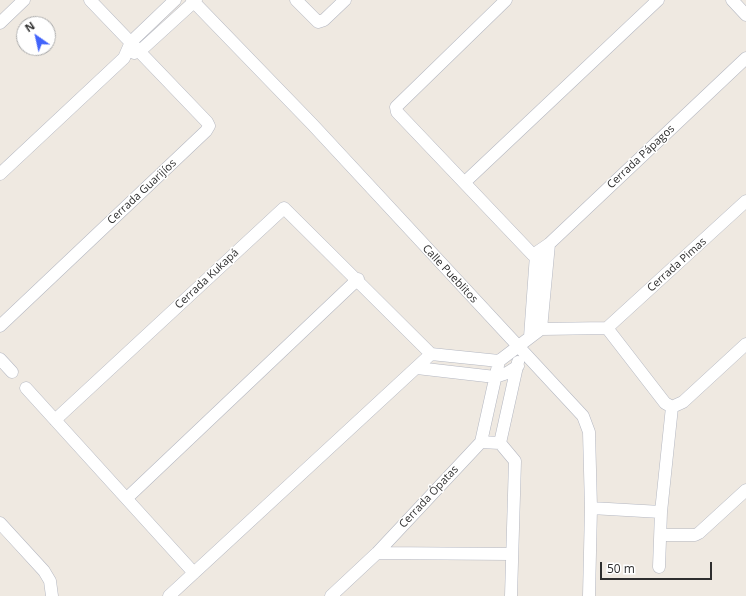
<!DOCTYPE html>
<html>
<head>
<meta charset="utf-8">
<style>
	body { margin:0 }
	#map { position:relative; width:746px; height:596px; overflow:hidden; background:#efe9e1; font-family:"Open Sans",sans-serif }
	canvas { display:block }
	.north { position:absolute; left:16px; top:16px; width:40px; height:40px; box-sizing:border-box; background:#fff; border:1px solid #ababab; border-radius:50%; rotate:326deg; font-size:11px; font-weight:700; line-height:16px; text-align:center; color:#2e2e2e }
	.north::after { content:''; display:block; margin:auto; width:14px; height:18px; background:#4264fb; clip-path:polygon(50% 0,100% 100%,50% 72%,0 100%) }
	.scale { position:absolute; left:600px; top:562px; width:112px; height:18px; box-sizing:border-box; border:2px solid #2e2e2e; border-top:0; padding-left:5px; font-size:12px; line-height:14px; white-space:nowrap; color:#2e2e2e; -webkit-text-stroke:3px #fff; paint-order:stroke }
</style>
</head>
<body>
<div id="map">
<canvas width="746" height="596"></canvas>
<div class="north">N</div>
<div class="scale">50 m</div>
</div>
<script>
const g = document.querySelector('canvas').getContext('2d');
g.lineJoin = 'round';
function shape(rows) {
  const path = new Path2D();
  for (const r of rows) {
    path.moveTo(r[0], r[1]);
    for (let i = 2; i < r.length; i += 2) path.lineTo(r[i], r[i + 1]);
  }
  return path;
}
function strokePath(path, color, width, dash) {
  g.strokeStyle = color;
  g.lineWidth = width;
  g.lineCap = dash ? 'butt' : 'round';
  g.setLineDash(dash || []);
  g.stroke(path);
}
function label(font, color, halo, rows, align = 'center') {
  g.font = font + ' "Open Sans",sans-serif';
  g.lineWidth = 3;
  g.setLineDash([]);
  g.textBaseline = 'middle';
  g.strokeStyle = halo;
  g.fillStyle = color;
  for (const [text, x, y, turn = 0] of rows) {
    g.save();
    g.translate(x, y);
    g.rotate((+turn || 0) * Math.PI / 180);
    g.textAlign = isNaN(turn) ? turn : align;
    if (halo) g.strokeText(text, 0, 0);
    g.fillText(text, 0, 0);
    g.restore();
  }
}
const minor = shape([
	[192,0,313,125,583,416,589,432,591,508,589,596],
	[296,0,318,22,324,20,345,0],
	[506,0,396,107,397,112,533,255,549,244,746,58],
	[732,0,746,15],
	[0,23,24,0],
	[134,53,140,51,196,0],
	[0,174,124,58,131,42,175,0],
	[465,182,658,0],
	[0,326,206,131,209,126,207,122,90,0],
	[607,328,665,403,672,407],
	[541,329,607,328,746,201],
	[541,329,549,244],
	[530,337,536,255],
	[0,359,12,372],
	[417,368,495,377,507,373,518,366],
	[26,388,194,573],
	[672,407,683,402,746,344],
	[55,420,284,208,431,354,499,361],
	[481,442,499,361,541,329],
	[500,443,518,362],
	[127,498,358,279],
	[591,508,661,512],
	[0,523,44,571,50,581,52,596],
	[661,535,695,535,699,533,746,490],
	[377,553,511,554],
	[659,567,661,512,672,407],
	[169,596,431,354],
	[331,596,377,553,481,442,500,443,515,461,511,596]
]);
strokePath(minor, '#b4b7c1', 13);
strokePath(minor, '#fff', 12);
label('11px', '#2e2e2e', '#fff', [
	["Cerrada Pápagos",641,157,-43],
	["Cerrada Guarijíos",142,192,-43],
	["Cerrada Pimas",677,265,-42],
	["Calle Pueblitos",450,274,47],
	["Cerrada Kukapá",207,279,-43],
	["Cerrada Ópatas",429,497,-47]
]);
</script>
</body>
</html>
